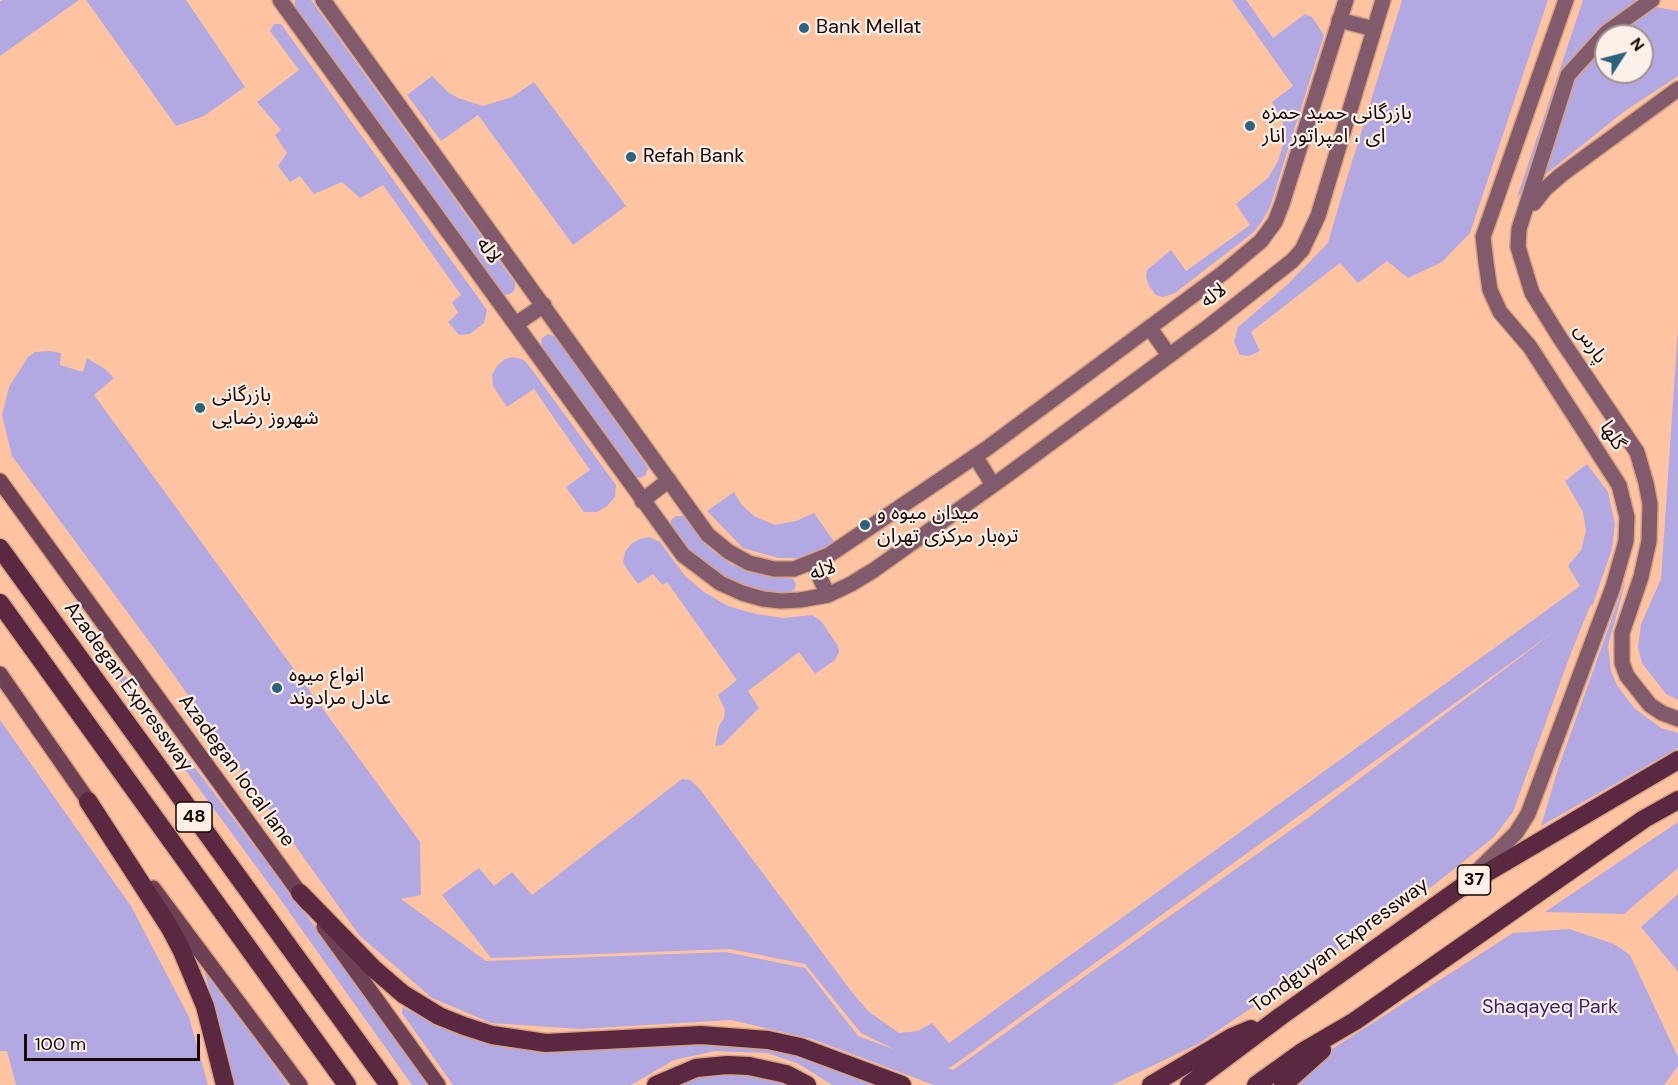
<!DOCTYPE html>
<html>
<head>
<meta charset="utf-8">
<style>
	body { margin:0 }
	#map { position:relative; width:1678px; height:1085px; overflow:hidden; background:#fec4a2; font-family:"DM Sans",sans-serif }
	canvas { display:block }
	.north { position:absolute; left:1594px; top:24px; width:60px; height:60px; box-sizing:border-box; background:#fcf0e9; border:2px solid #a1928c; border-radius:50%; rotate:54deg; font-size:16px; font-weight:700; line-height:24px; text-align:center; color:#180600 }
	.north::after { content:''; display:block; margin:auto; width:21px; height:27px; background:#2b627d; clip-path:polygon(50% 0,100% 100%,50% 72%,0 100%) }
	.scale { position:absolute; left:24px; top:1034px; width:176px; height:27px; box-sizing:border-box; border:3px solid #180600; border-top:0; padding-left:8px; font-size:18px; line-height:21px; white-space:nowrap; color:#180600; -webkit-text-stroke:4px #fcf0e9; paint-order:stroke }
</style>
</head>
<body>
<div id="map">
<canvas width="1678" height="1085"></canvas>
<div class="north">N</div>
<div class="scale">100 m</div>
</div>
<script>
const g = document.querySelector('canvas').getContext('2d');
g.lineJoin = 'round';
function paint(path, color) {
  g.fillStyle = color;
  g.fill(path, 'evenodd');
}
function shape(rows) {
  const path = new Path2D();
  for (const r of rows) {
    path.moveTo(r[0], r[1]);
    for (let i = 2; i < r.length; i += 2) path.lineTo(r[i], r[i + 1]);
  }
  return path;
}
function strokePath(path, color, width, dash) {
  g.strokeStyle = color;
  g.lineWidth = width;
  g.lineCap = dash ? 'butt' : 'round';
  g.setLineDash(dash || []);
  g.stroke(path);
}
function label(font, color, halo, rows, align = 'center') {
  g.font = font + ' "DM Sans","Noto Sans Arabic",sans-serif';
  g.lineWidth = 4.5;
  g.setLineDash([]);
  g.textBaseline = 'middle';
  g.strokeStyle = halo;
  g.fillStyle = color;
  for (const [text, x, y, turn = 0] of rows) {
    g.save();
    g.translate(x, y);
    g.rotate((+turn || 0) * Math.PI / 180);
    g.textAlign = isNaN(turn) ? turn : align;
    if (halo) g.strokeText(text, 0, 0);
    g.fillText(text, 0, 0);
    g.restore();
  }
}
paint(shape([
	[3,0,79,0,0,56,0,2],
	[86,0,186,0,245,87,204,116,176,126],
	[295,0,311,0,515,283,515,289,512,293,506,295,501,293,295,9],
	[1232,0,1246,0,1273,38,1305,14,1312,17,1324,35,1270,207,1262,221,1254,232,1175,293,1163,297,1156,295,1149,286,1146,277,1147,270,1171,250,1186,271,1250,225,1236,204,1268,178,1278,161,1284,142,1283,122,1272,102,1293,86],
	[1402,0,1548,0,1470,233,1442,262,1408,278,1387,261,1358,283,1340,263,1251,332,1260,351,1249,356,1240,355,1234,342,1238,327,1286,286,1328,243,1343,191],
	[1583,0,1635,0,1639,4,1678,11,1678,76,1625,111,1517,197],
	[1606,36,1642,36,1642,72,1606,72],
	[274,24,281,24,487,310,484,323,470,334,459,335,448,322,458,313,452,302,461,295,383,185,360,198,342,182,314,194,300,176,290,182,278,166,287,153,275,135,281,130,257,102,299,70,270,31],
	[432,76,448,92,458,98,483,106,512,97,534,82,626,206,573,245,478,115,441,141,407,95],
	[1678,328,1678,700,1666,694,1642,663,1638,648,1641,624,1661,579],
	[548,334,556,337,648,468,645,476,640,478,634,476,542,347,541,339],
	[49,351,61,353,60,365,83,372,87,358,105,369,114,378,94,395,420,842,421,895,401,899,486,961,726,952,805,968,858,1036,896,1050,861,1033,805,964,730,949,491,958,442,895,479,868,494,886,512,872,532,895,682,779,690,780,699,788,851,991,869,1012,899,1033,918,1031,932,1023,949,1043,1580,586,1568,566,1581,550,1586,531,1583,512,1565,481,1587,464,1608,492,1615,524,1612,549,1593,604,1590,606,1571,653,1513,812,1494,837,1434,885,1198,1044,1112,1085,934,1085,812,1039,731,1020,580,1029,491,1023,432,998,359,935,168,667,12,456,2,415,9,387,28,357,35,352],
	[1559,628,1309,817,953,1070,947,1068,951,1067],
	[513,357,524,360,530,367,616,485,615,497,607,506,597,512,584,512,566,487,590,470,534,389,507,407,493,386,492,375,497,366,505,359],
	[734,492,741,504,754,516,775,525,796,521,814,513,835,543,800,558,778,558,743,548,707,511],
	[676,516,683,516,688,520,709,548,732,565,775,576,793,579,796,584,795,589,790,593,765,593,732,582,703,563,688,549,671,525,671,520],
	[649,537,660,542,685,576,704,592,728,606,756,614,783,618,812,615,821,621,838,646,839,652,835,660,815,674,799,652,748,691,759,708,722,745,715,746,719,726,724,718,725,710,718,695,737,680,667,582,662,585,653,574,638,584,627,569,623,562,625,552,631,544,640,539],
	[1627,576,1608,646,1611,671,1617,685,1634,708,1661,728,1678,733,1678,748,1541,826,1558,769],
	[70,603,302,909,429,1085,412,1085,280,899,65,606],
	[0,720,131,906,189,1017,208,1085,16,1085,7,1051,0,1051],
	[1678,822,1678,868,1624,914,1545,912],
	[1678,894,1678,972,1641,927],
	[1569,929,1614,944,1630,955,1678,1057,1678,1066,1664,1085,1294,1085,1332,1049,1513,933],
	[203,967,288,1085,231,1085,216,1013],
	[402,1007,467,1038,538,1050,720,1041,769,1047,836,1068,880,1085,832,1085,799,1064,767,1053,715,1051,674,1060,631,1085,453,1085,402,1013],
	[721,1071,753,1071,793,1085,673,1085,687,1079]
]), '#b3a9e2');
const secondary = shape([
	[280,0,683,555,720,583,742,593,763,599,781,601,800,600,828,595,851,584,874,570,1006,476,1208,327,1292,261,1302,250,1318,216,1383,0],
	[323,0,708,535,729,552,749,563,774,569,794,569,829,555,986,449,1223,273,1261,241,1275,222,1282,204,1346,0],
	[1652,0,1607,32,1568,75,1519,229,1518,247,1532,293,1560,338,1637,452,1646,483,1650,504,1649,541,1641,577,1622,633,1622,663,1627,676,1650,705,1662,713,1678,719],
	[1339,20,1374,29],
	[1534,203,1545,189,1561,175,1678,89],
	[516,324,544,305],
	[1150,328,1168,354],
	[975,456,993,485],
	[642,501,669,480],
	[813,563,828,595],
	[1470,878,1516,833,1528,814,1613,587,1626,541,1627,517,1619,485,1530,347,1500,312,1490,290,1486,263,1483,237,1566,0]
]);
const primary = shape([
	[0,481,307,903],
	[0,674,94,809],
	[153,888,300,1085],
	[324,927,438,1085]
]);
const highway = shape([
	[0,548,389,1085],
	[0,603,347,1085],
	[88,801,170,928,182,951,205,1006,225,1085],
	[300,893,374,969,403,994,439,1016,464,1026,492,1035,546,1043,701,1035,768,1040,800,1047,902,1085],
	[656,1085,696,1068,727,1065,749,1066,786,1074,807,1085],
	[1151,1085,1232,1037,1251,1029],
	[1189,1085,1281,1016,1459,889,1678,760],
	[1256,1085,1302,1052,1355,1021,1644,819,1678,800],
	[1283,1085,1322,1050]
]);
strokePath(secondary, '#d5a285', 18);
strokePath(primary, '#d5a285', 18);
strokePath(highway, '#d5a285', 21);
strokePath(secondary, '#815b6b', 15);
strokePath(primary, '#6d4054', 15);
strokePath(highway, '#5a2840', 18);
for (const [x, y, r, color] of [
	[804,28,6,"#2b627d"],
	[1250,126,6,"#2b627d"],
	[631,157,6,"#2b627d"],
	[200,408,6,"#2b627d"],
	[865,525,6,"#2b627d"],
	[277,688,6,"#2b627d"]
]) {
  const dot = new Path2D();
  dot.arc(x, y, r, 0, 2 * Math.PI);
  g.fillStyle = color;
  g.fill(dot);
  strokePath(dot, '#fcf0e9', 2);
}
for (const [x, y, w] of [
	[194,817,36],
	[1474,880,33]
]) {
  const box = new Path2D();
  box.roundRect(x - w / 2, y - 15, w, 30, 4.5);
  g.fillStyle = '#fcf0e9';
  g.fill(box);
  strokePath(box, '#180600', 1.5);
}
label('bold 18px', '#180600', null, [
	["48",194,817],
	["37",1474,880]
]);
label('20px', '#180600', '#fcf0e9', [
	["Bank Mellat",816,28],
	["بازرگانی حمید حمزه",1262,114],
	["ای ، امپراتور انار",1262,137],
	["Refah Bank",643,157],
	["بازرگانی",212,396],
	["شهروز رضایی",212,419],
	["میدان میوه و",877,514],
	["تره‌بار مرکزی تهران",877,537],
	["انواع میوه",289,676],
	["عادل مرادوند",289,699]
], 'left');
label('20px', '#180600', '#fcf0e9', [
	["لاله",488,251,54],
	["لاله",1214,296,-37],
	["پارس",1590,344,56],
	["گلها",1612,436,57],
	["لاله",823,571,-19],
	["Azadegan Expressway",128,687,54],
	["Azadegan local lane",236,771,54],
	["Tondguyan Expressway",1340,946,-36]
]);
label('20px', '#3a2170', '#fcf0e9', [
	["Shaqayeq Park",1550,1008]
]);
</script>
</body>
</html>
